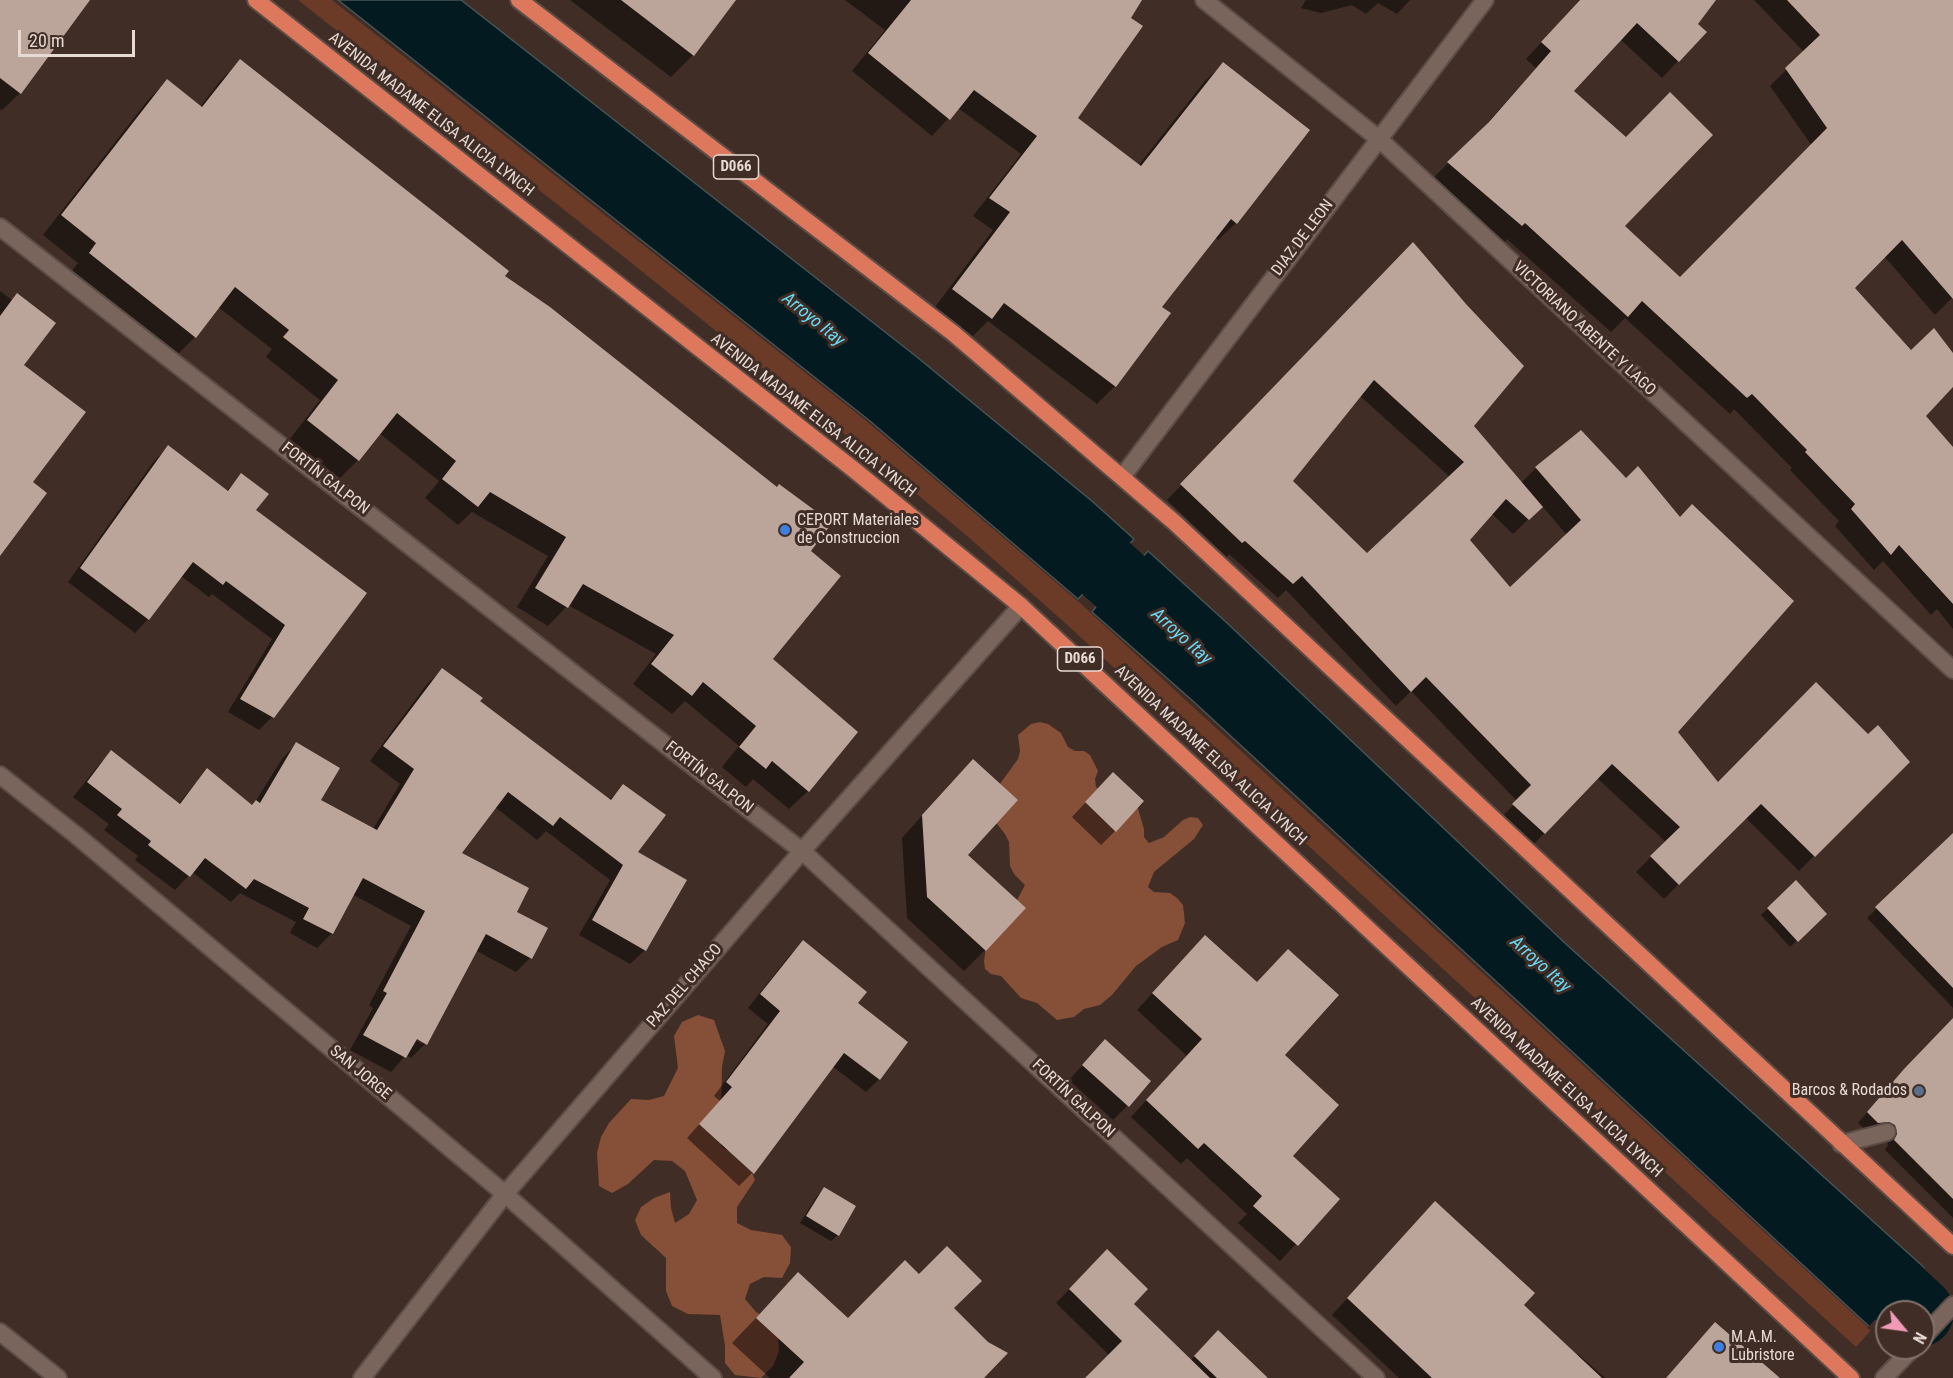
<!DOCTYPE html>
<html>
<head>
<meta charset="utf-8">
<style>
	body { margin:0 }
	#map { position:relative; width:1953px; height:1378px; overflow:hidden; background:#402d26; font-family:"Roboto Condensed",sans-serif }
	canvas { display:block }
	.north { position:absolute; left:1875px; top:1300px; width:60px; height:60px; box-sizing:border-box; background:#402d26; border:2px solid #83726c; border-radius:50%; rotate:119deg; font-size:16px; font-weight:700; line-height:24px; text-align:center; color:#e7dad5 }
	.north::after { content:''; display:block; margin:auto; width:21px; height:27px; background:#f09ab7; clip-path:polygon(50% 0,100% 100%,50% 72%,0 100%) }
	.scale { position:absolute; left:18px; top:30px; width:117px; height:27px; box-sizing:border-box; border:3px solid #e7dad5; border-top:0; padding-left:8px; font-size:18px; line-height:21px; white-space:nowrap; color:#e7dad5; -webkit-text-stroke:4px #402d26; paint-order:stroke }
</style>
</head>
<body>
<div id="map">
<canvas width="1953" height="1378"></canvas>
<div class="north">N</div>
<div class="scale">20 m</div>
</div>
<script>
const g = document.querySelector('canvas').getContext('2d');
g.lineJoin = 'round';
function paint(path, color) {
  g.fillStyle = color;
  g.fill(path, 'evenodd');
}
function shape(rows) {
  const path = new Path2D();
  for (const r of rows) {
    path.moveTo(r[0], r[1]);
    for (let i = 2; i < r.length; i += 2) path.lineTo(r[i], r[i + 1]);
  }
  return path;
}
function strokePath(path, color, width, dash) {
  g.strokeStyle = color;
  g.lineWidth = width;
  g.lineCap = dash ? 'butt' : 'round';
  g.setLineDash(dash || []);
  g.stroke(path);
}
function label(font, color, halo, rows, align = 'center') {
  g.font = font + ' "Roboto Condensed",sans-serif';
  g.lineWidth = 6;
  g.setLineDash([]);
  g.textBaseline = 'middle';
  g.strokeStyle = halo;
  g.fillStyle = color;
  for (const [text, x, y, turn = 0] of rows) {
    g.save();
    g.translate(x, y);
    g.rotate((+turn || 0) * Math.PI / 180);
    g.textAlign = isNaN(turn) ? turn : align;
    if (halo) g.strokeText(text, 0, 0);
    g.fillText(text, 0, 0);
    g.restore();
  }
}
paint(shape([
	[298,0,332,0,864,419,1080,603,1871,1330,1856,1347,1064,622,966,535,854,442,629,261]
]), '#6b3b27');
paint(shape([
	[1040,722,1048,724,1061,733,1068,747,1075,751,1084,751,1090,755,1098,771,1095,779,1096,787,1103,792,1137,805,1144,829,1144,837,1149,843,1164,837,1183,820,1190,817,1198,818,1203,825,1194,839,1154,872,1148,887,1154,892,1170,893,1177,898,1183,905,1185,923,1178,940,1162,947,1136,966,1112,995,1100,1005,1084,1009,1074,1017,1057,1020,1037,1003,1021,998,1001,976,991,974,985,969,984,961,986,947,1017,900,1025,885,1014,874,1010,866,1009,842,1005,834,989,814,989,799,1018,759,1020,751,1018,735,1031,724],
	[698,1015,714,1020,725,1051,722,1067,721,1117,715,1133,722,1147,749,1164,755,1180,737,1207,737,1223,751,1230,782,1235,791,1247,790,1263,782,1278,764,1277,750,1284,745,1299,756,1312,770,1320,778,1335,779,1351,773,1366,761,1378,735,1375,725,1363,725,1346,720,1315,688,1314,672,1306,666,1291,666,1258,641,1235,635,1220,641,1207,654,1198,670,1192,671,1208,675,1223,689,1214,697,1200,685,1171,672,1161,654,1160,628,1184,612,1193,599,1186,597,1153,601,1137,609,1123,631,1099,649,1100,664,1096,678,1068,674,1036,682,1022]
]), '#854f38');
const water = shape([
	[338,0,461,0,917,357,1093,502,1134,539,1086,591,1100,603,1148,551,1227,623,1567,945,1928,1271,1872,1329,1194,702,1092,612,1099,603,1086,591,1078,599,870,421,338,0]
]);
paint(water, '#021a20');
strokePath(water, '#475456', 1.5);
paint(shape([
	[1927,1266,1931,1270,1930,1273,1892,1312,1887,1312,1887,1318,1874,1331,1871,1331,1867,1328]
]), '#402d26');
paint(shape([
	[0,0,88,0,20,93,2,110,0,109],
	[570,0,734,0,693,55,671,77],
	[845,0,1118,0,1076,118,1138,166,1205,81,1223,64,1236,223,1218,240,1215,237,1160,307,1169,314,1115,386,1097,404,988,321,973,336,935,307,993,230,973,216,1021,154,958,108,932,136,852,71,885,30],
	[1306,0,1410,0,1397,14,1378,3,1366,14,1352,5,1321,13,1301,8],
	[1578,0,1714,0,1695,24,1705,32,1662,78,1620,39,1572,91,1623,226,1680,279,1812,146,1770,86,1804,52,1754,0,1953,0,1953,297,1935,315,1884,256,1853,288,1910,352,1953,356,1953,385,1924,415,1953,449,1953,629,1937,609,1931,615,1883,561,1874,570,1835,526,1839,521,1790,470,1792,468,1734,409,1730,414,1625,318,1611,332,1507,239,1505,242,1432,179,1475,137,1536,68,1526,59,1579,1],
	[240,61,503,276,809,551,771,660,808,791,789,809,753,779,746,787,722,767,739,746,685,701,672,714,633,684,656,654,568,605,548,626,517,607,548,556,472,512,458,525,425,498,439,481,379,433,358,460,339,479,289,440,320,400,266,357,272,349,218,307,195,337,176,356,71,272,78,263,43,235,148,100,167,81,200,107,221,80],
	[1399,259,1472,426,1521,483,1536,468,1581,432,1676,732,1718,784,1868,736,1908,762,1799,871,1745,817,1664,899,1636,872,1666,842,1597,778,1530,848,1499,820,1517,801,1411,691,1396,706,1286,590,1278,598,1229,554,1227,557,1167,500],
	[1360,396,1450,477,1367,555,1291,481],
	[1542,506,1567,535,1510,589,1468,540,1491,513,1513,534],
	[0,291,12,300,22,366,31,483,0,544],
	[168,447,226,491,242,475,254,511,365,594,272,717,259,730,228,712,272,639,212,594,209,597,181,576,148,619,135,633,68,582,154,461],
	[442,670,478,701,609,800,624,786,636,852,645,950,630,964,579,935,610,880,546,831,537,840,495,807,460,854,515,912,530,958,516,972,475,950,425,1044,411,1058,406,1055,391,1072,350,1050,373,1008,369,1005,411,926,352,894,332,933,317,948,290,933,296,922,240,893,231,902,192,872,175,890,135,860,138,856,104,830,109,824,73,797,97,767,111,752,178,804,207,770,252,807,282,759,296,744,319,801,373,829,400,784,370,761,427,684],
	[410,1037,423,1041,423,1044],
	[952,782,985,950,964,971,907,918,902,838],
	[1099,788,1115,831,1101,845,1072,817],
	[1953,835,1953,1008,1867,918],
	[1796,882,1825,914,1790,947,1761,915],
	[803,942,855,1003,879,1079,866,1092,832,1066,752,1173,739,1186,687,1138,720,1101,714,1096,768,1024,748,1008,790,955],
	[1189,953,1283,1055,1291,1156,1338,1199,1280,1261,1238,1223,1247,1214,1187,1158,1181,1164,1131,1117,1187,1056,1137,1010],
	[1953,1020,1953,1218,1885,1150,1888,1145,1885,1135,1868,1132,1858,1123,1894,1081],
	[1091,1056,1127,1106,1113,1120,1069,1080],
	[824,1189,838,1235,831,1241,800,1223,817,1196],
	[1435,1203,1522,1305,1576,1356,1578,1354,1605,1378,1399,1378,1332,1315],
	[1107,1251,1132,1304,1190,1361,1218,1332,1239,1378,1087,1378,1109,1355,1056,1303],
	[798,1274,848,1319,919,1276,952,1308,982,1378,770,1378,732,1343]
]), '#0007');
strokePath(shape([
	[1033,504,1076,541,1191,646],
	[1831,1232,1919,1312]
]), '#021a20', 70);
paint(shape([
	[0,0,90,0,21,94,0,78],
	[621,0,736,0,694,56],
	[911,0,1142,0,1131,18,1143,26,1078,118,1141,166,1223,62,1310,130,1237,224,1231,219,1162,307,1171,313,1116,387,1004,303,992,319,952,289,1010,212,989,198,1037,136,974,90,950,120,868,53],
	[1580,0,1716,0,1698,24,1707,32,1679,62,1637,23,1574,91,1626,137,1670,92,1713,135,1625,226,1680,277,1827,128,1785,68,1820,35,1787,0,1953,0,1953,299,1902,240,1855,288,1911,350,1934,328,1953,353,1953,387,1926,416,1953,447,1953,604,1899,545,1891,555,1851,509,1855,504,1805,452,1807,450,1752,394,1747,398,1642,301,1628,317,1525,223,1522,226,1447,162,1489,122,1551,51,1541,42],
	[240,59,509,271,505,276,550,307,777,487,779,484,832,523,811,551,841,576,773,659,858,732,809,792,772,761,766,769,739,747,756,726,703,682,692,696,651,664,674,635,583,584,568,608,535,588,566,537,490,492,478,507,442,479,456,461,397,413,359,461,307,420,338,380,283,337,289,330,235,287,196,338,89,253,96,243,61,215,167,79,202,107],
	[1413,242,1466,304,1524,366,1474,426,1543,507,1529,520,1506,499,1470,540,1510,587,1581,520,1535,467,1581,430,1626,478,1638,466,1680,517,1692,504,1794,601,1678,732,1718,782,1816,682,1868,734,1878,725,1910,762,1815,857,1761,804,1679,885,1650,856,1680,827,1612,764,1545,834,1512,804,1531,785,1426,677,1411,692,1302,576,1293,584,1245,541,1242,543,1180,484],
	[1374,380,1464,462,1367,553,1293,481],
	[17,293,56,323,24,365,86,412,33,482,47,493,0,556,0,316],
	[168,445,228,491,241,473,269,494,256,510,367,593,274,718,240,699,285,625,226,581,223,585,193,562,149,620,80,568],
	[442,668,483,698,480,701,611,800,623,784,666,815,638,852,687,880,646,951,592,920,623,865,560,817,553,826,508,792,462,853,529,888,517,912,548,928,532,959,486,934,427,1045,417,1039,406,1058,363,1035,387,993,383,991,425,911,363,878,333,934,303,919,309,908,254,879,246,889,205,858,190,877,148,845,151,841,117,815,122,809,87,782,111,750,180,804,207,768,252,805,256,800,260,803,296,742,340,768,321,800,377,830,414,769,383,746],
	[973,759,1018,800,968,855,1026,908,986,951,927,897,922,815],
	[1113,772,1144,801,1116,832,1085,802],
	[1953,833,1953,988,1875,907],
	[1796,880,1827,914,1798,942,1767,908],
	[1205,935,1257,982,1288,949,1339,995,1285,1055,1339,1105,1293,1156,1340,1199,1298,1246,1253,1206,1262,1196,1204,1143,1198,1149,1146,1100,1202,1039,1152,993],
	[803,940,867,992,858,1003,908,1042,880,1080,844,1053,754,1174,699,1124,732,1087,726,1082,780,1011,760,994],
	[1953,1018,1953,1199,1894,1140,1897,1134,1895,1125,1889,1122,1878,1123,1867,1112,1904,1069],
	[1105,1039,1151,1081,1129,1107,1082,1065],
	[824,1187,856,1206,839,1236,806,1216],
	[1435,1201,1535,1293,1524,1305,1602,1378,1432,1378,1347,1298],
	[947,1246,982,1281,954,1308,988,1342,1008,1353,984,1378,789,1378,804,1362,756,1318,798,1272,848,1318,905,1260,919,1274],
	[1107,1249,1148,1289,1134,1304,1210,1378,1085,1378,1122,1341,1069,1289],
	[1715,1322,1780,1378,1666,1378],
	[1218,1330,1268,1378,1217,1378,1194,1356]
]), '#bba49a');
const service = shape([
	[1841,1144,1887,1132]
]);
const minor = shape([
	[1204,0,1379,139,1953,670],
	[0,227,802,851,1376,1378],
	[1122,477,1485,0],
	[0,775,76,835,505,1194,713,1378],
	[0,1332,58,1378],
	[362,1378,505,1194,802,851,1021,606]
]);
const tertiary = shape([
	[1923,1337,1953,1305],
	[1884,1378,1913,1348]
]);
const trunk = shape([
	[256,0,853,469,1021,606,1851,1378],
	[519,0,953,333,1174,522,1953,1246]
]);
strokePath(service, '#5c4c46', 20);
strokePath(minor, '#5c4c46', 20);
strokePath(tertiary, '#5c4c46', 20);
strokePath(trunk, '#5c4c46', 20);
strokePath(service, '#7a655c', 16);
strokePath(minor, '#7a655c', 16);
strokePath(tertiary, '#7a655c', 16);
strokePath(trunk, '#dd785d', 16);
for (const [x, y, r, color] of [
	[785,530,6,"#3f7fe0"],
	[1919,1091,6,"#5c6f8a"],
	[1719,1347,6,"#3f7fe0"]
]) {
  const dot = new Path2D();
  dot.arc(x, y, r, 0, 2 * Math.PI);
  g.fillStyle = color;
  g.fill(dot);
  strokePath(dot, '#402d26', 2);
}
for (const [x, y, w] of [
	[736,167,45],
	[1080,659,45]
]) {
  const box = new Path2D();
  box.roundRect(x - w / 2, y - 12, w, 24, 4.5);
  g.fillStyle = '#402d26';
  g.fill(box);
  strokePath(box, '#e7dad5', 1.5);
}
label('bold 15px', '#e7dad5', null, [
	["D066",736,167],
	["D066",1080,659]
]);
label('16px', '#e7dad5', '#402d26', [
	["AVENIDA MADAME ELISA ALICIA LYNCH",431,115,38],
	["DIAZ DE LEON",1303,238,-53],
	["VICTORIANO ABENTE Y LAGO",1584,329,43],
	["AVENIDA MADAME ELISA ALICIA LYNCH",813,416,38],
	["FORTÍN GALPON",325,479,38],
	["AVENIDA MADAME ELISA ALICIA LYNCH",1210,756,43],
	["FORTÍN GALPON",709,778,38],
	["PAZ DEL CHACO",685,986,-49],
	["SAN JORGE",360,1073,40],
	["AVENIDA MADAME ELISA ALICIA LYNCH",1566,1088,43],
	["FORTÍN GALPON",1073,1099,43]
]);
label('16px', '#e7dad5', '#402d26', [
	["CEPORT Materiales",797,521],
	["de Construccion",797,539],
	["Barcos & Rodados",1907,1091,"right"],
	["M.A.M.",1731,1338],
	["Lubristore",1731,1356]
], 'left');
label('italic 18px', '#67daf7', '#402d26', [
	["Arroyo Itay",813,320,39],
	["Arroyo Itay",1181,637,42],
	["Arroyo Itay",1540,965,42]
]);
</script>
</body>
</html>
